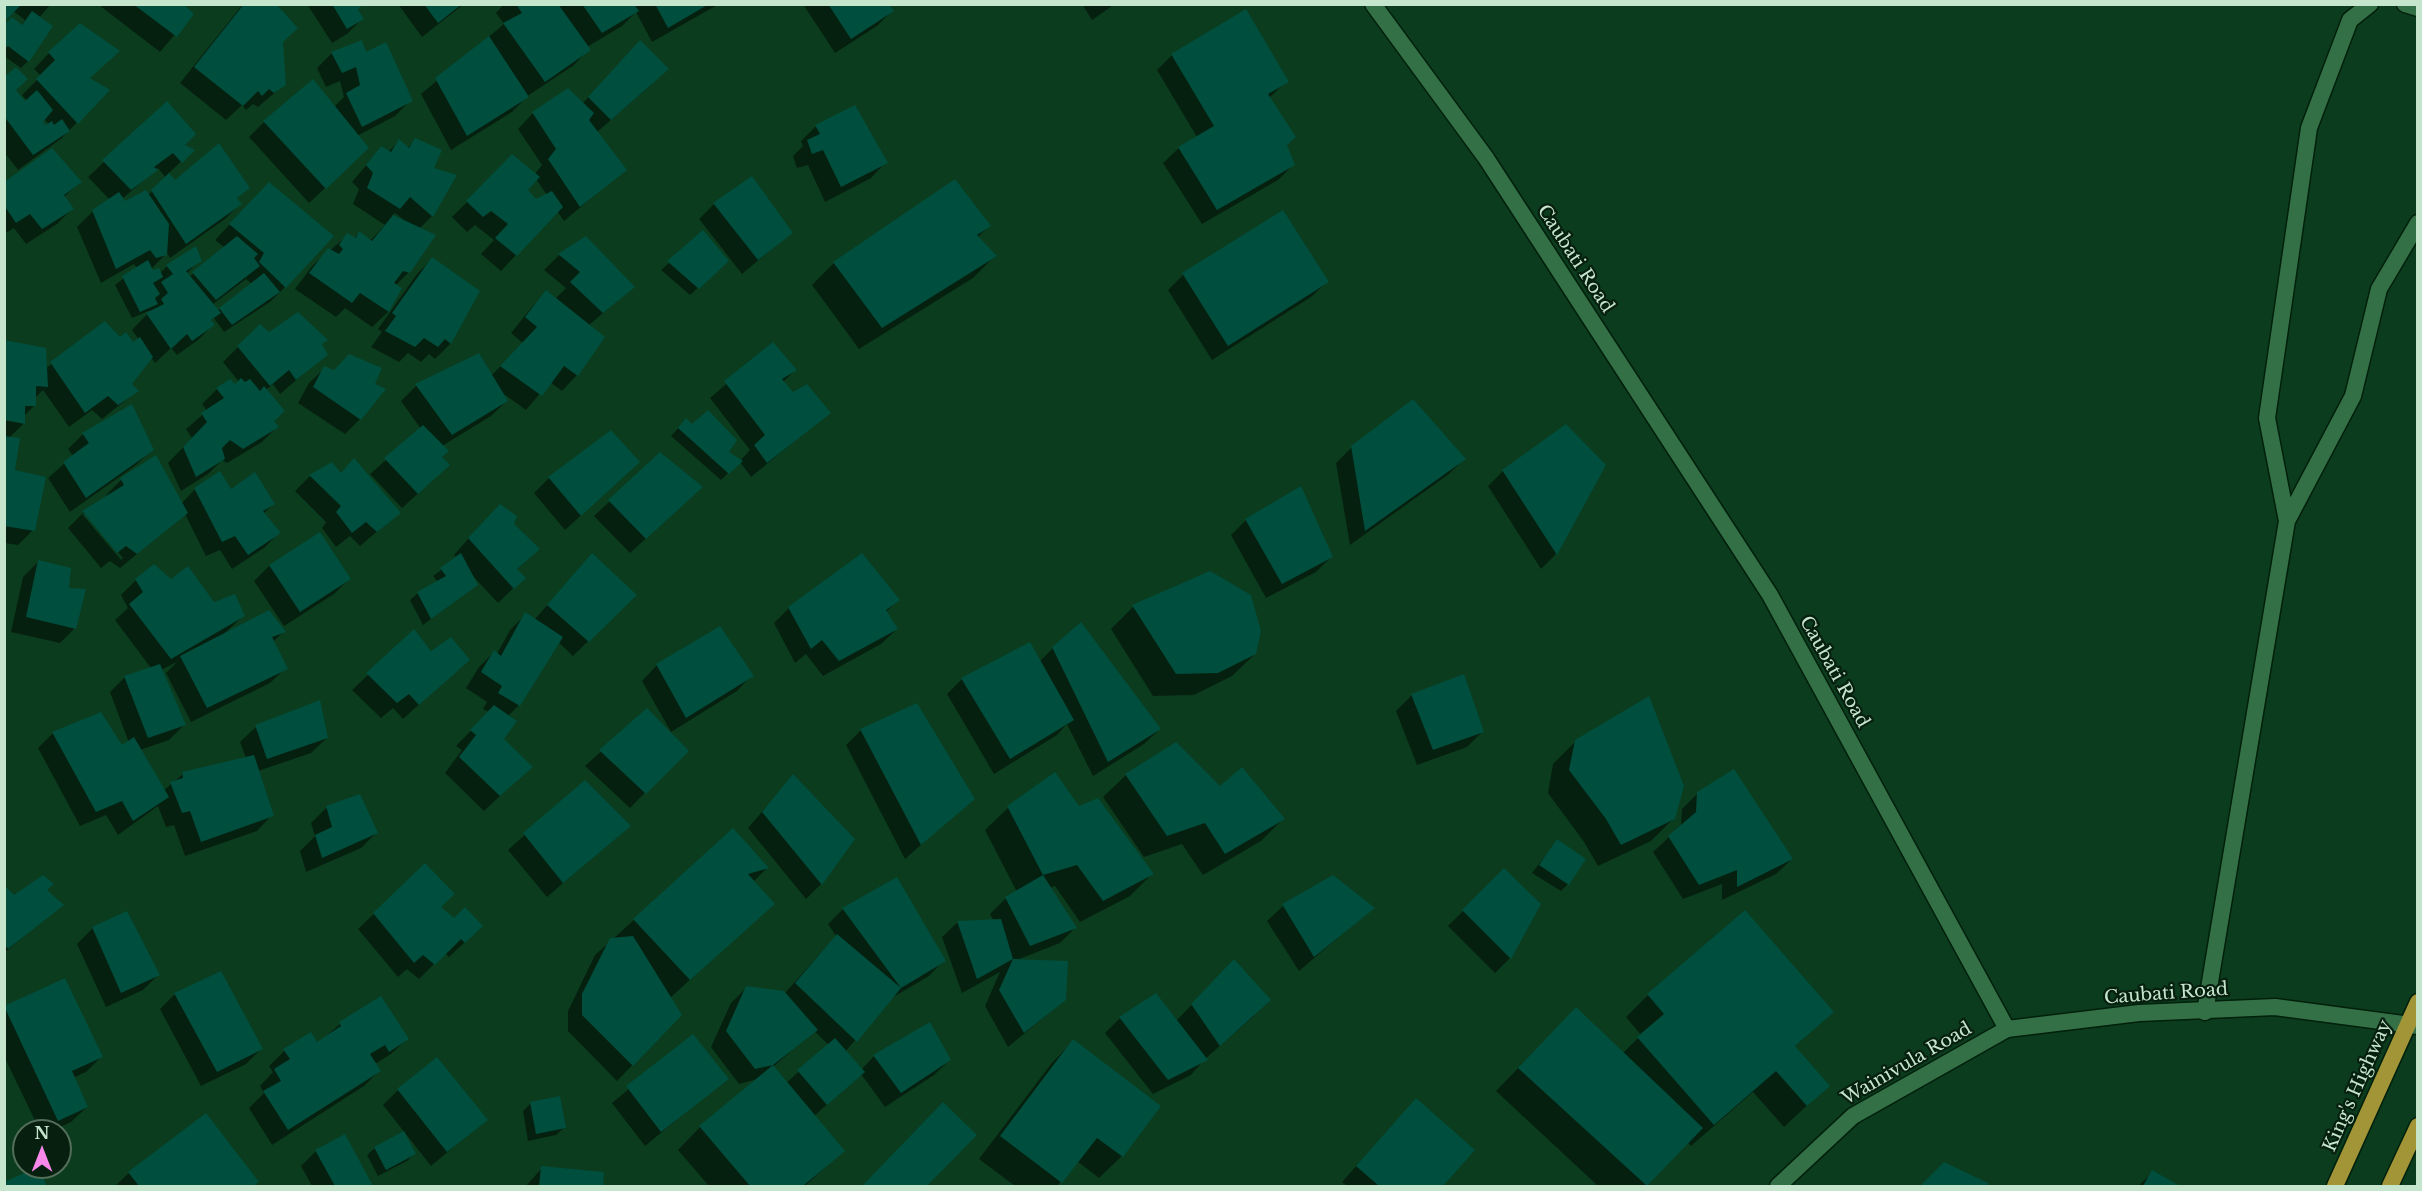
<!DOCTYPE html>
<html>
<head>
<meta charset="utf-8">
<style>
	body { margin:0 }
	#map { position:relative; width:2422px; height:1191px; overflow:hidden; background:#0c3c1e; font-family:"Libre Baskerville",serif }
	canvas { display:block }
	.frame { position:absolute; inset:0; border:6px solid #c6e5cd; pointer-events:none }
	.north { position:absolute; left:12px; top:1119px; width:60px; height:60px; box-sizing:border-box; background:#061f0e; border:2px solid #536e5a; border-radius:50%; rotate:0deg; font-size:16px; font-weight:700; line-height:24px; text-align:center; color:#c6e5cd }
	.north::after { content:''; display:block; margin:auto; width:21px; height:27px; background:#f888ea; clip-path:polygon(50% 0,100% 100%,50% 72%,0 100%) }
</style>
</head>
<body>
<div id="map">
<canvas width="2422" height="1191"></canvas>
<div class="frame"></div>
<div class="north">N</div>
</div>
<script>
const g = document.querySelector('canvas').getContext('2d');
g.lineJoin = 'round';
function paint(path, color) {
  g.fillStyle = color;
  g.fill(path, 'evenodd');
}
function shape(rows) {
  const path = new Path2D();
  for (const r of rows) {
    path.moveTo(r[0], r[1]);
    for (let i = 2; i < r.length; i += 2) path.lineTo(r[i], r[i + 1]);
  }
  return path;
}
function strokePath(path, color, width, dash) {
  g.strokeStyle = color;
  g.lineWidth = width;
  g.lineCap = dash ? 'butt' : 'round';
  g.setLineDash(dash || []);
  g.stroke(path);
}
function label(font, color, halo, rows, align = 'center') {
  g.font = font + ' "Libre Baskerville",serif';
  g.lineWidth = 4.5;
  g.setLineDash([]);
  g.textBaseline = 'middle';
  g.strokeStyle = halo;
  g.fillStyle = color;
  for (const [text, x, y, turn = 0] of rows) {
    g.save();
    g.translate(x, y);
    g.rotate((+turn || 0) * Math.PI / 180);
    g.textAlign = isNaN(turn) ? turn : align;
    if (halo) g.strokeText(text, 0, 0);
    g.fillText(text, 0, 0);
    g.restore();
  }
}
paint(shape([
	[4,4,51,4,39,18,28,61,21,68,4,56,4,27,21,26,25,20],
	[182,4,192,14,160,52,99,5],
	[243,4,274,4,281,42,284,85,258,107,253,104,246,110,242,105,226,120,180,83],
	[307,4,361,4,356,10,362,19,347,34,332,43],
	[398,4,464,4,422,37],
	[504,4,719,4,652,42,636,12,622,26,587,47,589,49,574,65,529,95,512,112,451,150,421,94,504,24,496,13],
	[803,4,888,4,892,11,877,26,835,53],
	[1082,4,1115,4,1092,20],
	[49,53,108,90,62,138,18,170,4,152,4,79,24,104,27,101,22,95,41,76,34,69],
	[44,119,49,124,45,127,41,122],
	[332,53,365,54,411,100,395,116,357,136,352,163,309,203,249,137,264,122,334,107,344,97,340,81,326,87,317,68],
	[1172,55,1287,81,1269,98,1293,165,1278,180,1202,224,1163,163,1179,148,1197,137,1157,70],
	[625,58,652,84,596,133,625,170,564,221,557,211,501,271,481,254,494,240,475,225,467,232,452,217,513,156,534,175,542,165,518,129,533,113,582,104],
	[536,179,547,195,536,201,526,189],
	[166,104,183,145,193,150,168,174,175,182,248,188,236,199,240,204,225,219,170,258,167,253,151,269,152,272,160,273,167,266,200,260,186,274,189,277,225,248,215,240,253,200,285,287,270,302,224,332,214,318,210,322,213,325,198,340,177,355,171,348,155,363,151,357,130,384,137,391,102,419,92,410,69,427,43,390,35,398,35,405,24,416,24,423,9,438,13,471,33,530,18,545,4,543,4,342,45,369,105,323,120,339,133,344,139,340,132,330,151,310,132,318,115,285,137,268,134,264,101,283,77,227,93,211,110,200,88,177],
	[158,168,166,178,148,195,125,203,122,199],
	[246,279,252,284,217,311,212,305],
	[816,126,886,162,871,178,825,202,808,165,797,168,793,156,803,146,801,141],
	[415,140,432,169,455,176,432,216,419,229,409,272,395,286,400,289,388,312,372,327,345,308,336,317,295,289,313,265,348,235,354,239,359,233,370,241,385,225,353,204,359,189,352,182,381,148,388,152,399,141,407,149],
	[395,213,405,221,404,222,392,216],
	[751,178,791,233,742,274,699,219,714,204],
	[80,182,64,197,72,209,57,224,26,244,14,228,4,234,4,183],
	[1283,212,1327,282,1311,297,1212,360,1168,290,1183,275],
	[989,226,977,238,995,256,973,278,859,349,812,285,834,263],
	[703,232,719,269,690,295,661,270],
	[559,255,633,287,588,326,603,338,577,375,562,391,550,382,526,410,501,392,507,401,491,416,442,446,433,480,402,508,370,474,421,429,401,401,416,386,491,376,523,343,511,333,531,308,547,292,555,299,566,288,544,270],
	[432,259,478,292,450,344,435,359,429,354,421,362,408,353,399,362,371,347,382,332,378,329,417,274],
	[268,334,321,345,326,355,280,394,273,384,266,390,272,421,277,427,262,442,227,463,222,460,208,474,181,491,168,463,192,438,186,429,207,411,202,404,217,389,234,386,239,382,223,362,238,347],
	[773,344,795,370,783,382,793,394,829,413,751,477,740,462,721,480,671,436,686,420,740,461,750,450,710,398],
	[325,368,334,371,360,419,345,434,298,403,309,383],
	[83,434,152,450,136,465,70,512,48,478,73,456,68,449],
	[1352,447,1464,459,1449,474,1350,545,1336,463],
	[660,454,686,502,630,553,594,516],
	[331,464,340,475,399,513,360,546,350,536,336,547,322,528,326,522,295,491,310,476],
	[1604,465,1556,554,1541,569,1488,486,1503,471],
	[623,477,565,530,534,493,549,478],
	[123,478,181,504,195,489,231,491,273,504,263,514,279,533,264,548,232,569,220,550,206,556,185,514,120,568,110,561,101,568,68,528,83,513,107,497,106,495],
	[82,514,86,514,123,558,121,560],
	[1246,520,1331,557,1316,572,1266,598,1231,535],
	[484,521,512,525,538,549,516,570,524,578,498,603,471,574,476,585,423,625,410,600,418,593,438,582,433,576,457,558,454,555],
	[320,534,349,579,334,594,284,626,254,581,269,566],
	[592,555,635,595,573,656,558,642,519,705,508,716,502,739,531,767,484,811,445,773,462,750,456,746,489,712,483,709,487,702,466,688,479,667,494,652,497,654,510,630,526,614,534,620],
	[39,561,67,590,75,628,60,643,11,632,23,577],
	[136,580,171,581,214,604,243,616,225,633,284,631,273,642,286,668,270,683,191,722,166,673,177,662,161,670,185,724,169,740,140,750,163,791,183,774,246,758,240,742,256,727,327,738,311,753,258,771,272,815,257,831,185,856,174,825,166,827,158,806,118,835,106,815,80,826,38,748,53,733,122,747,129,743,110,692,125,677,151,668,115,620,128,608,121,595],
	[898,600,886,612,897,629,881,644,823,676,806,654,795,663,774,623,789,608],
	[1133,607,1255,654,1232,676,1194,695,1153,696,1111,629],
	[414,632,431,654,468,660,403,719,393,708,381,718,352,690],
	[1053,648,1160,729,1144,744,1093,776,1067,724,1057,735,994,774,947,694,962,679,1039,662],
	[657,665,752,675,737,691,671,732,642,681],
	[1412,695,1482,732,1467,747,1417,765,1396,711],
	[647,710,686,751,630,808,585,766],
	[861,730,973,799,905,859,846,745],
	[1576,741,1674,818,1651,841,1598,866,1584,842,1548,793,1553,764],
	[1055,774,1079,808,1152,874,1130,896,1080,922,1055,886,1049,888,1075,928,1060,943,1014,961,1065,1000,1008,1047,985,1006,1000,972,962,993,942,937,958,922,994,921,990,914,1005,899,1017,892,985,830,1008,808],
	[1126,775,1220,789,1283,819,1261,841,1203,875,1182,844,1144,857,1103,797],
	[793,776,821,884,806,899,748,828],
	[584,782,629,826,547,897,508,850],
	[1698,793,1792,859,1776,874,1722,900,1722,884,1683,899,1653,852,1681,826,1682,809],
	[359,795,376,833,361,848,306,872,300,851,315,836,311,823,326,808],
	[733,831,767,868,753,882,773,904,670,998,681,1015,617,1081,568,1031,568,1011,595,955],
	[1557,841,1568,884,1561,891,1532,873],
	[425,865,440,908,465,942,449,957,445,953,419,979,407,969,398,977,358,929],
	[1504,870,1539,905,1510,958,1495,973,1448,926],
	[1333,877,1373,908,1299,971,1267,921,1283,906],
	[4,890,14,897,46,890,62,905,4,953],
	[843,909,944,960,929,976,890,999,845,1052,861,1070,874,1056,950,1060,934,1075,885,1107,861,1074,814,1116,843,1151,805,1186,709,1186,678,1150,700,1127,758,1079,739,1084,711,1047,731,1003,746,988,784,994,836,936,828,924],
	[814,1031,829,1045,786,1083,773,1067],
	[93,928,158,975,143,990,106,1007,77,944],
	[1234,961,1254,1016,1205,1059,1191,1075,1153,1094,1105,1033,1120,1018,1176,1021],
	[65,980,101,1057,86,1072,73,1078,87,1107,71,1122,52,1131,40,1131,4,1056,4,1008],
	[175,994,261,1049,246,1064,201,1086,160,1009],
	[1648,995,1832,1012,1794,1047,1828,1086,1784,1127,1753,1092,1691,1146,1687,1142,1645,1186,1598,1186,1496,1091,1554,1031,1623,1053,1641,1035,1626,1017],
	[340,1024,407,1039,391,1054,375,1064,379,1071,364,1086,272,1145,249,1108,264,1093,260,1086,273,1072,269,1066,284,1051,310,1034,317,1044],
	[692,1036,727,1078,645,1146,612,1103],
	[1073,1041,1122,1156,1099,1178,1077,1161,1057,1186,1015,1186,979,1159,1051,1064],
	[398,1090,486,1120,431,1166,383,1105],
	[531,1103,564,1128,556,1135,528,1141,523,1111],
	[1401,1116,1473,1150,1441,1186,1347,1186,1342,1182],
	[920,1126,975,1135,925,1186,863,1186],
	[345,1136,371,1186,312,1186,301,1166,316,1151],
	[375,1148,414,1154,407,1161,378,1176,367,1155],
	[1945,1164,1987,1184,1987,1186,1922,1186],
	[542,1168,603,1173,601,1186,526,1186],
	[37,1169,45,1186,4,1186,4,1184],
	[2153,1172,2177,1186,2138,1186],
	[129,1173,257,1181,252,1186,115,1186]
]), '#0007');
paint(shape([
	[4,4,20,6,4,22],
	[133,4,183,4,194,14,177,37],
	[244,4,276,4,298,28,283,42,286,85,274,93,269,89,262,96,258,91,243,106,194,67],
	[332,4,363,4,358,10,364,19,347,29],
	[424,4,462,4,438,23],
	[516,4,558,4,591,50,545,82,503,23,522,13],
	[582,4,634,4,639,11,602,33],
	[655,4,709,4,668,28],
	[828,4,889,4,894,11,851,39],
	[1246,9,1289,82,1268,94,1296,137,1287,145,1295,165,1217,210,1178,147,1214,126,1171,54],
	[32,11,53,26,29,62,8,46,4,49,4,25,12,17,22,25],
	[80,23,120,51,90,78,110,90,78,124,36,79,55,60,48,52],
	[489,36,529,97,467,136,435,78],
	[362,40,366,52,386,42,413,101,362,127,346,93,360,85,356,67,342,73,331,52],
	[640,40,669,69,611,120,588,97],
	[16,67,28,79,16,90,25,101,37,90,53,110,43,122,46,125,52,121,54,125,62,119,70,131,33,155,4,116,4,77],
	[313,79,369,148,326,189,263,121],
	[568,88,594,113,589,120,627,170,580,207,548,159,556,149,532,112],
	[167,101,196,134,185,145,195,150,182,163,173,153,154,167,158,170,131,190,102,160],
	[855,105,888,163,841,187,823,150,812,154,807,140,820,134,815,125],
	[415,138,442,150,434,168,457,175,433,217,410,197,400,209,367,188,373,173,366,165,381,146,391,152,399,139,409,148],
	[219,143,250,188,237,198,242,204,186,244,151,190,169,173,175,180],
	[52,148,82,182,64,195,74,209,42,229,30,214,16,223,4,205,4,182],
	[512,154,540,177,528,190,536,199,552,191,563,207,517,256,495,238,508,224,491,211,483,217,466,201],
	[752,176,793,233,758,260,713,203],
	[955,179,991,226,977,235,997,256,882,328,833,262],
	[269,182,334,236,286,288,259,262,264,253,229,224],
	[146,190,169,224,167,255,156,258,150,250,116,269,92,210,119,192,125,201],
	[1283,210,1329,282,1228,346,1182,273],
	[393,215,436,235,410,273,403,271,394,283,402,288,389,312,360,293,352,303,309,273,328,248,339,254,343,249,339,245,347,233,356,238,359,231,372,241],
	[703,230,729,261,699,289,667,261],
	[237,236,258,254,254,258,260,266,216,300,192,272],
	[586,236,635,287,603,313,570,282,580,272,558,254],
	[196,246,202,261,186,271,221,313,211,320,215,325,192,341,187,334,171,349,146,313,164,304,161,299,168,293,161,282,173,274,166,265],
	[432,257,480,291,451,344,445,339,438,347,424,338,415,347,385,331,396,316,392,313],
	[148,260,153,270,159,268,163,277,153,283,160,294,155,298,158,304,140,312,122,276],
	[264,273,280,292,232,325,219,308],
	[546,290,605,337,578,376,564,366,542,396,500,366,537,327,525,317],
	[298,312,328,340,322,344,328,355,296,380,289,370,270,386,237,346,260,324,269,332],
	[105,321,120,337,126,332,133,342,140,337,153,357,132,384,139,391,118,405,108,396,85,413,50,362],
	[4,340,46,348,48,387,36,386,36,406,25,406,25,424,4,420],
	[773,342,797,370,782,379,793,392,807,384,831,413,767,463,754,445,765,435,724,381],
	[479,353,508,401,452,435,415,384],
	[349,354,382,368,375,384,386,389,361,420,313,387,324,366,334,370],
	[241,378,245,382,250,379,260,391,264,386,285,411,274,421,279,427,243,449,230,440,222,448,225,459,196,477,183,447,207,422,201,413,224,398,216,388,230,379,235,384],
	[1413,399,1466,459,1365,531,1351,446],
	[132,404,154,450,86,498,63,462,89,443,82,433],
	[708,410,737,440,729,452,743,461,729,474,678,428,686,418,692,424],
	[1566,424,1606,465,1557,555,1502,470],
	[423,425,449,451,442,457,450,465,418,494,384,458],
	[611,430,640,462,581,516,548,477],
	[4,436,20,438,15,470,46,477,35,531,4,526],
	[660,452,703,487,646,539,608,500],
	[156,455,188,513,137,554,126,546,117,553,82,511,124,485,120,478],
	[354,458,401,513,377,532,366,522,352,533,336,512,341,506,309,475,332,462,341,473],
	[220,471,231,489,255,472,275,504,263,511,281,533,248,555,235,536,222,542,194,488],
	[1301,486,1333,557,1282,584,1245,519],
	[500,504,517,516,514,524,540,549,517,569,526,578,514,589,468,538],
	[320,532,351,579,300,612,269,565],
	[461,553,478,585,431,619,417,592,446,576,440,568],
	[592,553,637,595,589,642,547,605],
	[862,553,900,600,886,610,898,629,839,661,822,640,811,649,788,607],
	[38,560,71,568,69,588,86,589,76,629,26,617],
	[154,564,171,579,188,566,214,602,235,594,245,616,171,659,129,604,143,592,135,579],
	[1210,571,1251,595,1261,631,1256,654,1218,673,1176,674,1132,605],
	[269,610,286,632,272,637,288,669,207,708,180,656],
	[525,612,563,637,520,706,498,693,502,686,481,672,494,650,501,656],
	[1081,622,1161,729,1108,762,1052,647],
	[720,626,754,676,686,718,656,664],
	[414,629,431,651,451,637,470,660,419,705,409,694,397,703,366,673],
	[1030,642,1074,720,1010,759,961,678],
	[160,664,186,725,148,738,124,676],
	[1464,674,1484,732,1433,750,1411,694],
	[1649,696,1684,786,1675,819,1621,845,1606,819,1569,770,1575,740],
	[320,700,328,738,267,759,255,725],
	[917,703,975,799,921,845,860,729],
	[494,705,517,721,504,739,533,767,500,796,459,757,476,735,470,730],
	[647,708,689,751,646,794,599,750],
	[101,712,122,745,134,737,169,797,133,821,122,801,96,812,52,732],
	[1176,742,1220,786,1242,767,1285,819,1225,854,1205,823,1167,836,1125,774],
	[254,755,274,816,201,842,190,811,182,813,170,782,183,778,182,772],
	[1734,769,1793,859,1737,887,1737,870,1699,885,1668,836,1696,812,1697,792],
	[1055,772,1079,806,1098,798,1154,874,1103,901,1077,865,1043,875,1007,806],
	[793,774,855,839,822,885,762,812],
	[585,780,631,826,563,883,523,833],
	[360,794,378,833,322,858,315,835,332,827,326,806],
	[733,828,769,868,748,874,775,904,690,980,633,919],
	[1557,839,1586,859,1569,885,1539,865],
	[425,863,455,894,441,907,454,918,465,907,483,926,465,943,461,939,435,965,423,955,414,963,373,913],
	[1504,868,1541,904,1511,959,1462,910],
	[43,875,54,884,47,890,64,905,8,949,4,944,4,888,6,887,14,895],
	[1043,875,1077,928,1030,946,1005,897],
	[1333,875,1375,908,1314,957,1282,904],
	[897,877,946,961,901,988,842,908],
	[1745,910,1834,1012,1795,1046,1830,1086,1807,1106,1776,1071,1714,1125,1637,1037,1664,1014,1647,994],
	[127,911,160,975,121,993,92,927],
	[1001,919,1013,959,977,979,957,921],
	[837,934,901,988,857,1042,795,983],
	[633,936,682,1015,633,1066,582,1015,582,994,610,938],
	[1013,959,1068,961,1066,1000,1024,1033,999,990],
	[1234,959,1271,1000,1220,1046,1191,1004],
	[221,971,263,1049,217,1072,174,993],
	[65,978,103,1057,72,1071,88,1107,58,1121,4,1006],
	[746,986,784,991,818,1030,773,1065,755,1069,726,1031],
	[1156,993,1208,1060,1168,1080,1119,1017],
	[381,996,409,1039,389,1052,385,1045,370,1054,381,1071,288,1130,263,1091,281,1081,274,1069,290,1059,283,1049,311,1032,317,1042,341,1026,339,1022],
	[1576,1007,1703,1128,1647,1186,1518,1068],
	[930,1022,951,1060,901,1093,873,1055],
	[693,1034,729,1079,661,1132,626,1086],
	[835,1038,865,1072,827,1105,797,1070],
	[1073,1039,1161,1106,1123,1157,1097,1138,1062,1183,1000,1136],
	[437,1057,488,1120,447,1152,397,1089],
	[773,1065,845,1151,803,1186,750,1186,699,1126],
	[560,1096,566,1128,536,1134,530,1102],
	[1416,1098,1475,1150,1443,1186,1379,1186,1356,1166],
	[943,1102,977,1135,927,1186,862,1186],
	[206,1113,259,1182,253,1186,139,1186,128,1172],
	[404,1131,416,1154,386,1170,374,1147],
	[345,1134,373,1186,335,1186,315,1150],
	[1944,1162,1988,1183,1989,1186,1920,1186],
	[541,1166,604,1172,603,1186,539,1186],
	[38,1167,47,1186,4,1186,4,1182],
	[2152,1170,2180,1186,2143,1186]
]), '#004e3d');
const minor = shape([
	[2405,4,2418,8],
	[2287,521,2267,418,2309,128,2350,20,2370,4],
	[2205,1012,2287,521,2353,396,2379,289,2418,223],
	[1778,1186,1853,1116,2007,1029]
]);
const tertiary = shape([
	[1373,4,1486,158,1770,595,2007,1029,2139,1013,2275,1007,2418,1026]
]);
const trunk = shape([
	[2335,1186,2418,1002],
	[2390,1186,2418,1126]
]);
strokePath(minor, '#01200c', 19);
strokePath(tertiary, '#01200c', 19);
strokePath(trunk, '#01200c', 19);
strokePath(minor, '#347046', 16);
strokePath(tertiary, '#347046', 16);
strokePath(trunk, '#a29538', 16);
label('18px', '#c6e5cd', '#061f0e', [
	["Caubati Road",1575,259,57],
	["Caubati Road",1834,672,61],
	["Caubati Road",2166,994,-4],
	["Wainivula Road",1907,1064,-30],
	["King's Highway",2358,1086,-66]
]);
</script>
</body>
</html>
